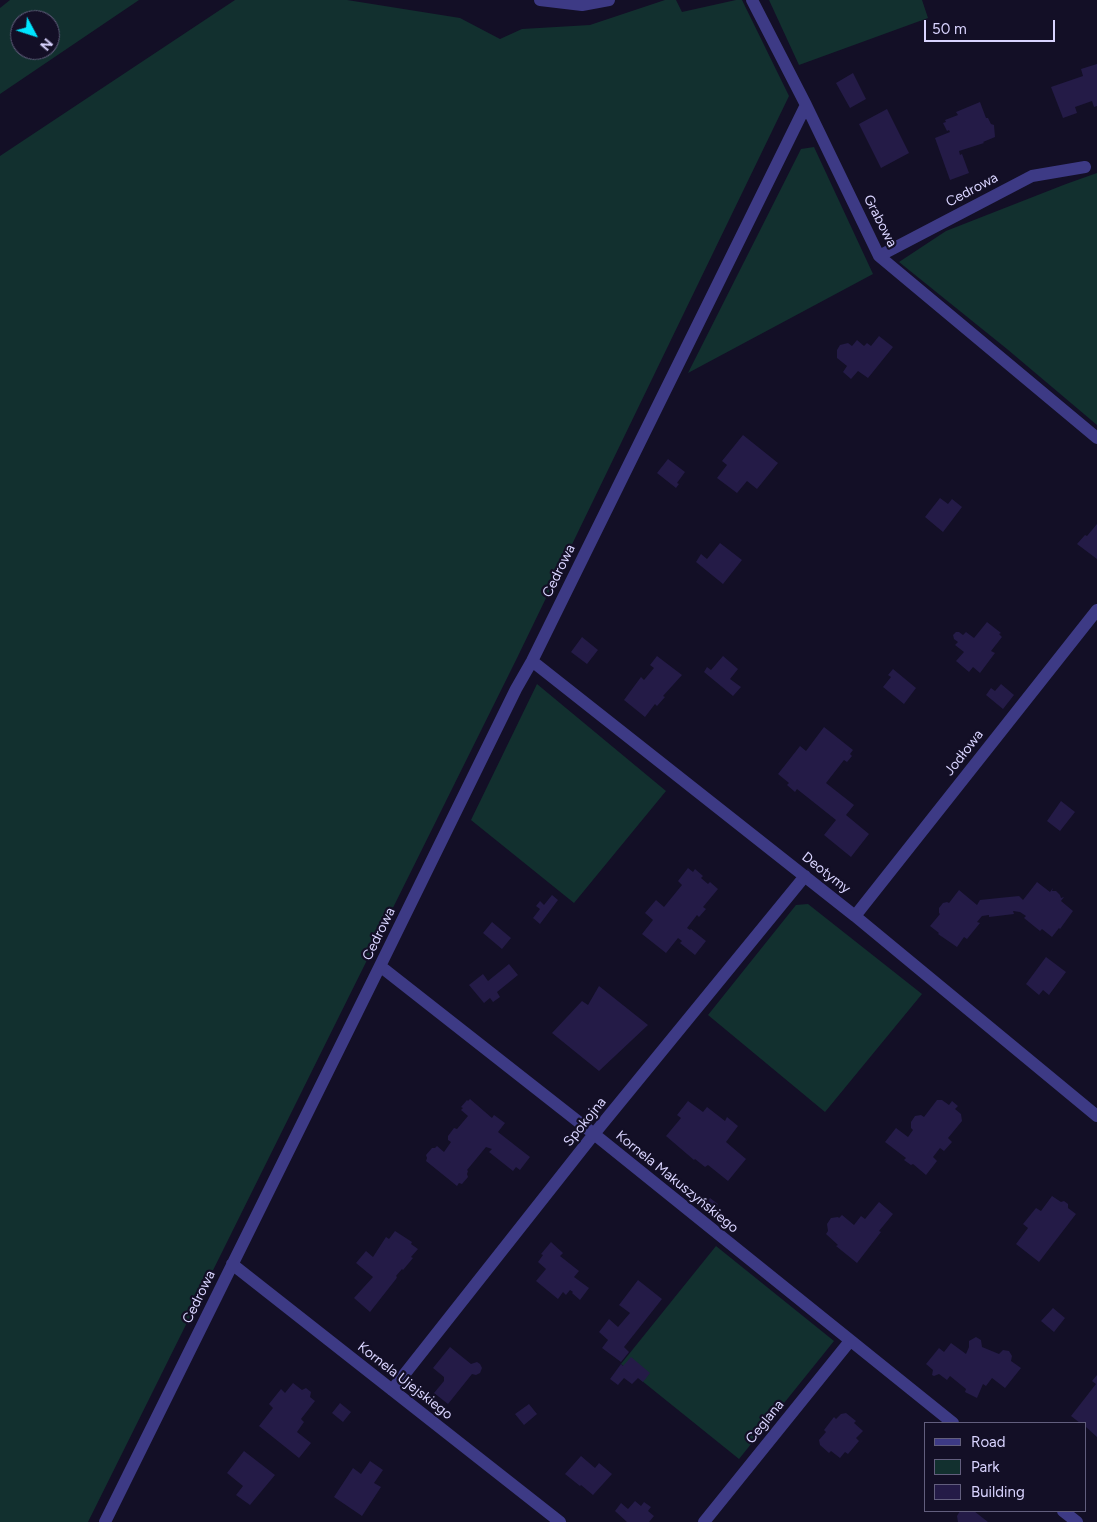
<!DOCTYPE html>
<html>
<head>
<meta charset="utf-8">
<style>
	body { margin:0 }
	#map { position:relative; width:1097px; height:1522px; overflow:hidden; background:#130f26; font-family:Figtree,sans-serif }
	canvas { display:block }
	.legend { position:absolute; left:924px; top:1422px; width:162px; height:90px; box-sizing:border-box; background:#130f26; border:1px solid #625e7d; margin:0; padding:6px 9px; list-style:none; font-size:15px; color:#d9d4ff }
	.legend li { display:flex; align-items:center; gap:10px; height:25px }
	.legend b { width:25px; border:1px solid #625e7d }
	.north { position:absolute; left:10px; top:10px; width:50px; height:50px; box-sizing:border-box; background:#130f26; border:1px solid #625e7d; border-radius:50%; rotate:130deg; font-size:14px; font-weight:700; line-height:20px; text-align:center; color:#d9d4ff }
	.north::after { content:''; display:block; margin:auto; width:18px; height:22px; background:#00e5ff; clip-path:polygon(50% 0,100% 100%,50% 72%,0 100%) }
	.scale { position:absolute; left:924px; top:20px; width:131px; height:22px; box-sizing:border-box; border:2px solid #d9d4ff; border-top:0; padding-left:6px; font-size:15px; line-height:18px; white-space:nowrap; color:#d9d4ff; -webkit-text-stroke:4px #130f26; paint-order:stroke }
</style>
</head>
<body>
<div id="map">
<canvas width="1097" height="1522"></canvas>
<ul class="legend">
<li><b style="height:6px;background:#3d3a85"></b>Road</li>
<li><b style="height:14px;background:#12302f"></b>Park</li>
<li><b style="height:14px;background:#241b47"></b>Building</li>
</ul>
<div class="north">N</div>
<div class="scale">50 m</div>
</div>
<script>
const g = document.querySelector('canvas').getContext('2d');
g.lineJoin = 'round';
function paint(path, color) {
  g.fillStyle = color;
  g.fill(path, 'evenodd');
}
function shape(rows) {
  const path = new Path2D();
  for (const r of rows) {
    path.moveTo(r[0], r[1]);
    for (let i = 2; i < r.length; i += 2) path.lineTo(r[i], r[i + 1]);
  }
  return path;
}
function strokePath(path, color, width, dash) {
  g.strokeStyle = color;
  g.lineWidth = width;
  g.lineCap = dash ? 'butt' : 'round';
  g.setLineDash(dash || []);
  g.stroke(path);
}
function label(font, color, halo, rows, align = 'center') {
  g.font = font + ' Figtree,sans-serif';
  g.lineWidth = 4.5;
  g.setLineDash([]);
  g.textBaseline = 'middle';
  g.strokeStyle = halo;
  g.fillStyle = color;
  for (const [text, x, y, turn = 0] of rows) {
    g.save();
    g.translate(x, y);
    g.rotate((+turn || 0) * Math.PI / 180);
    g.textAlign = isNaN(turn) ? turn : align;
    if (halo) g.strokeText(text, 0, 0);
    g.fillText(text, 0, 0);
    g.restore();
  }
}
paint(shape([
	[10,0,139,0,0,94,0,8],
	[20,20,50,20,50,50,20,50],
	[235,0,347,0,460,18,500,39,522,29,590,25,665,0,676,0,682,12,736,0,742,0,789,96,517,658,88,1522,0,1522,0,156],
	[769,0,922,0,928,18,799,65],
	[814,147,873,274,688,373,801,149],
	[1097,173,1097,425,1007,349,899,262,946,231,1066,184],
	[537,684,666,791,574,903,471,820],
	[808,904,922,994,825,1112,708,1015,796,905],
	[716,1246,834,1341,739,1459,621,1364]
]), '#12302f');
paint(shape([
	[1097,64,1097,106,1094,107,1092,101,1075,107,1077,113,1063,118,1051,87,1083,76,1081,69],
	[853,73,866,99,850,108,836,83],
	[980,102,986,118,988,118,991,124,994,125,995,137,983,142,984,143,959,151,960,155,962,154,969,173,950,180,935,138,950,132,949,130,947,131,943,123,946,122,945,120,958,115,956,112],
	[887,109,909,153,881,168,859,124],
	[879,336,893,347,868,378,858,371,851,379,843,372,847,366,837,358,837,350,840,345,848,343,852,346,857,340,864,346,867,343,871,346],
	[743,435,778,463,757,489,747,481,737,493,717,478,727,465,722,461],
	[668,459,685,472,677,483,679,484,676,488,657,473],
	[940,498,948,504,952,499,962,507,943,532,925,517],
	[1097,524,1097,559,1077,544,1085,535,1087,536],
	[720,543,742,560,723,584,696,562,701,554,707,559],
	[987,622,1001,633,999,634,1002,637,991,651,995,653,980,673,973,667,969,672,956,661,964,652,955,645,958,642,954,639,953,635,956,632,959,632,963,635,966,632,974,638],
	[582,637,598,650,587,664,571,652],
	[657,656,682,675,663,696,665,697,657,706,655,704,645,717,624,700,641,677,644,680,654,668,650,665],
	[723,656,738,669,730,679,741,687,733,696,704,672,707,667,711,670],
	[893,669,916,688,904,704,883,687,891,677,888,675],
	[1001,684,1014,695,1003,709,986,695,991,688,995,691],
	[824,727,853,750,850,754,852,756,847,762,844,760,826,783,854,805,846,815,869,834,851,857,824,835,836,820,797,789,795,792,787,785,789,783,778,774,800,746,806,751],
	[1061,801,1075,812,1060,831,1047,821],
	[688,868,693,872,695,869,703,876,701,878,708,884,710,882,718,889,703,907,706,909,699,917,697,915,687,928,690,930,691,929,706,941,695,955,680,943,682,941,678,938,666,953,642,934,653,920,645,913,656,900,664,907,682,885,678,881],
	[1037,882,1050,892,1053,888,1052,891,1056,891,1060,895,1061,898,1064,897,1061,901,1073,911,1060,929,1059,928,1052,937,1042,929,1040,931,1024,918,1026,916,1020,912,1013,911,1014,914,989,917,989,915,982,916,977,922,980,923,967,939,964,937,957,947,938,934,939,933,930,926,940,914,939,913,939,908,943,903,947,902,949,903,959,890,977,905,980,900,999,898,1019,896,1023,900],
	[552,895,558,900,540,924,533,918,540,909,536,906,540,901,544,905],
	[492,922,511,938,502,949,483,933],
	[1046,957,1066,972,1049,995,1043,990,1039,995,1026,984],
	[509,964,518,975,497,992,500,997,493,1002,490,998,484,1003,469,985,483,974,488,981],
	[599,986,648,1025,599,1071,552,1033,582,1001,588,1005],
	[470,1099,492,1118,494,1115,505,1123,498,1132,530,1157,520,1170,516,1167,513,1171,489,1152,492,1149,486,1147,467,1170,468,1171,467,1174,468,1177,462,1184,459,1183,457,1186,426,1161,427,1158,426,1155,432,1148,435,1148,437,1146,444,1152,451,1142,448,1140,448,1136,454,1128,457,1129,468,1116,461,1110,463,1108,461,1107,467,1100,468,1101],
	[937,1100,942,1100,949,1105,952,1101,958,1106,955,1109,961,1114,962,1121,948,1138,952,1142,944,1151,940,1148,933,1157,937,1161,926,1175,913,1164,911,1165,904,1160,906,1158,885,1142,896,1128,908,1137,913,1130,911,1128,911,1122,915,1116,921,1115,924,1117],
	[688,1101,703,1112,707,1107,725,1121,727,1117,738,1126,726,1142,746,1159,728,1181,708,1165,705,1167,695,1159,694,1160,666,1136,681,1118,677,1115],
	[1052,1196,1061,1202,1064,1201,1068,1204,1068,1208,1076,1214,1039,1262,1016,1244,1028,1228,1023,1224,1036,1208,1041,1211],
	[710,1198,718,1204,711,1214,702,1207],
	[879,1202,893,1214,879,1231,881,1232,857,1263,836,1246,838,1245,826,1234,828,1231,827,1224,831,1218,838,1217,839,1218,842,1215,854,1225,861,1216,865,1219],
	[395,1231,412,1242,411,1244,418,1249,411,1257,413,1258,403,1270,402,1269,396,1276,397,1277,396,1279,370,1312,354,1298,373,1277,356,1263,366,1251,373,1257,386,1237,389,1239],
	[551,1242,563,1253,560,1256,579,1271,574,1277,589,1288,580,1300,572,1293,573,1292,570,1290,566,1295,563,1292,558,1299,536,1281,546,1269,538,1262,543,1255,541,1254],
	[638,1280,662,1299,624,1347,629,1352,621,1362,602,1348,608,1340,599,1332,609,1319,618,1327,630,1313,619,1305],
	[1053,1308,1065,1318,1054,1332,1041,1321],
	[976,1337,981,1340,982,1347,999,1354,1003,1350,1009,1351,1012,1356,1011,1361,1021,1368,1005,1388,992,1378,986,1386,983,1384,977,1398,965,1392,966,1389,950,1376,947,1380,939,1374,934,1376,932,1375,933,1370,926,1364,939,1348,944,1352,951,1343,966,1354,969,1347,969,1341],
	[450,1347,471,1364,477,1362,480,1364,482,1368,480,1373,476,1375,472,1374,448,1404,434,1393,444,1381,444,1377,433,1368],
	[631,1357,650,1373,643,1382,638,1378,632,1384,624,1378,618,1385,610,1379,621,1364,623,1366],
	[1097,1375,1097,1437,1086,1427,1086,1423,1080,1423,1071,1416,1096,1384,1092,1381],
	[293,1383,302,1390,306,1388,311,1392,310,1397,315,1401,301,1419,304,1422,297,1432,311,1443,299,1458,259,1426,273,1408,269,1404,281,1389,285,1393],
	[340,1403,351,1412,343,1422,332,1413],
	[529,1404,537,1414,524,1425,515,1414],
	[846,1413,856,1421,854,1423,863,1431,856,1438,859,1441,848,1454,845,1452,840,1458,831,1451,829,1453,820,1445,819,1440,826,1432,824,1430,834,1417,836,1419,841,1414],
	[244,1451,275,1475,250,1505,236,1495,243,1486,227,1473],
	[581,1456,595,1468,599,1463,612,1474,593,1495,581,1485,580,1486,565,1474],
	[370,1461,383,1470,374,1483,381,1487,362,1516,334,1497,353,1468,361,1474],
	[635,1501,641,1506,644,1502,651,1507,648,1511,654,1516,649,1522,627,1522,615,1511,621,1503,628,1509],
	[960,1511,974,1511,988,1522,958,1522,957,1516]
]), '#241b47');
strokePath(shape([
	[540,0,582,5,609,0],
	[752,0,806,105,879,256,1097,438],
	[879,256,1032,176,1085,167],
	[532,661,855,916,1097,1116],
	[855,916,1097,610],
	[380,966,594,1134,953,1423],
	[232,1264,560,1522],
	[392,1390,594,1134,805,876],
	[1063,1511,1077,1522],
	[105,1522,380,966,516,689,532,661,806,105],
	[704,1522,850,1341]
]), '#3d3a85', 12);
label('14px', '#d9d4ff', '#130f26', [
	["Cedrowa",972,190,-28],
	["Grabowa",880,221,63],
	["Cedrowa",559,571,-64],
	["Jodłowa",964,753,-52],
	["Deotymy",826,873,38],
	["Cedrowa",379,934,-64],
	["Spokojna",585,1122,-51],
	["Kornela Makuszyńskiego",677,1182,39],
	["Cedrowa",199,1297,-64],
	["Kornela Ujejskiego",405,1381,38],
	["Ceglana",765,1422,-51]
]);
</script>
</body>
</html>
